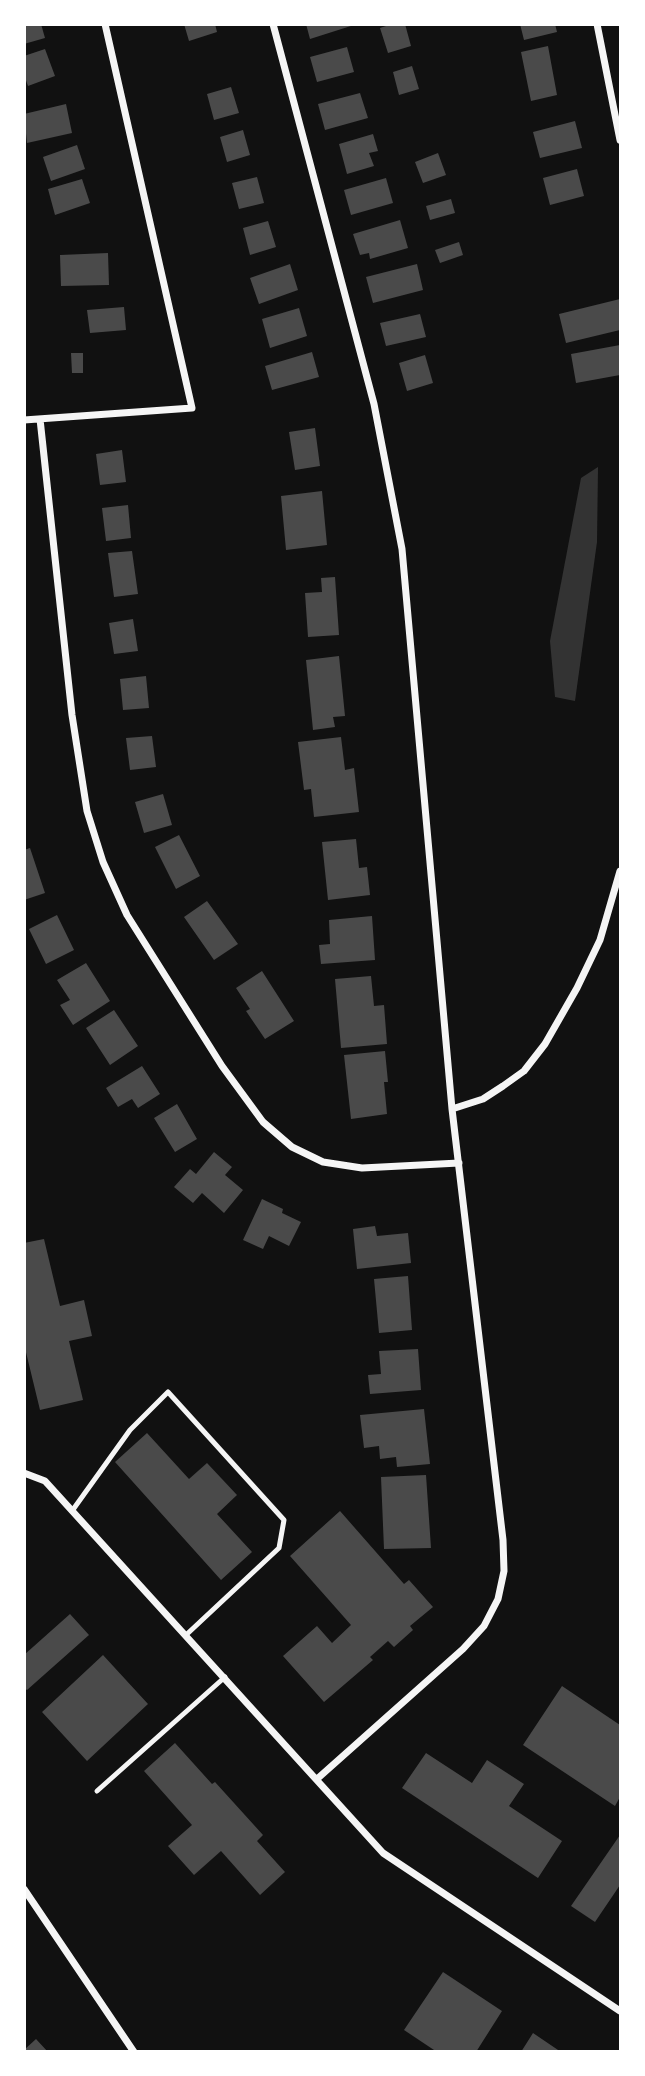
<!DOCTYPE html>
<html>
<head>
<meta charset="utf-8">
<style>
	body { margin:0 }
	#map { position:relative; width:645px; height:2076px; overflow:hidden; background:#111; font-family:"IBM Plex Sans",sans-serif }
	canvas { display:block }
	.frame { position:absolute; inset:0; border:26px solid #fff; pointer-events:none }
</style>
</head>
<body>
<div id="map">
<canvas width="645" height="2076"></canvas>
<div class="frame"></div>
</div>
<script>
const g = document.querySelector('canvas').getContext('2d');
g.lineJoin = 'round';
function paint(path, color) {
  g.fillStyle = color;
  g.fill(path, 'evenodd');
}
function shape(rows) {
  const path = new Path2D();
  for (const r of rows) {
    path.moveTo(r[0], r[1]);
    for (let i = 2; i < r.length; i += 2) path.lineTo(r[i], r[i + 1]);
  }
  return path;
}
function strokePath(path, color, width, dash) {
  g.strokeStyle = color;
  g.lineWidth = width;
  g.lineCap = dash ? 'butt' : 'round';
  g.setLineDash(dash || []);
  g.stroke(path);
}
paint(shape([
	[598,467,597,542,575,701,555,697,550,641,581,478]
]), '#333');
paint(shape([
	[24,24,41,24,45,38,24,44],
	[184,24,215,24,217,32,189,41],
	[306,24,354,24,354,25,310,39],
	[392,24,405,24,411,46,388,53,380,28],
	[520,24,555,24,557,32,524,40],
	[548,46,557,95,531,101,521,52],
	[347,47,354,72,317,82,310,57],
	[45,49,55,76,28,86,24,75,24,56],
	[412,66,419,89,399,95,393,72],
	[231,87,239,113,214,120,207,94],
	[360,93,368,118,325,130,318,104],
	[66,104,72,133,27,143,24,114],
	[575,121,582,148,540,158,533,132],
	[243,130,250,155,227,162,220,137],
	[373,134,378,151,369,153,374,166,347,174,339,144],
	[77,145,85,169,51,181,43,157],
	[438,153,446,175,423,183,415,162],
	[577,169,584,196,550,205,543,178],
	[257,177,264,203,239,209,232,183],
	[386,178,393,203,351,215,344,190],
	[82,179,90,203,55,215,48,189],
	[451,199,455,213,430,220,426,206],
	[400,220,408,248,370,259,369,253,360,255,353,234],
	[268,221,276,247,250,255,243,228],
	[459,242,463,255,440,263,435,250],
	[108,253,109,285,61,286,60,255],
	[290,264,298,290,259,304,250,278],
	[417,264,423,290,373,303,366,277],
	[620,299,620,330,566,343,559,314],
	[124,307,126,330,90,333,87,310],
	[299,308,307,336,270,348,262,319],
	[420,314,426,337,386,346,380,323],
	[620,345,620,375,576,383,571,354],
	[312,352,319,377,272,390,265,366],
	[71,353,83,353,83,373,72,373],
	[425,355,433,383,407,391,399,363],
	[315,428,320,466,295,470,289,432],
	[122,450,126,482,100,485,96,454],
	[322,491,327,545,286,550,281,496],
	[128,505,131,538,106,541,102,508],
	[132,551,138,594,114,597,108,553],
	[335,577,339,635,308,637,305,593,322,592,321,578],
	[133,619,138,651,114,654,109,623],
	[339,656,345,716,333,717,335,727,313,730,306,660],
	[146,676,149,708,123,710,120,679],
	[152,736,156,767,130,770,126,738],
	[341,737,345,770,354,768,359,812,314,817,311,789,304,790,298,742],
	[163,794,172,825,144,833,135,802],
	[179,835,200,876,176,889,155,847],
	[356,839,359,868,367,867,370,895,328,900,322,842],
	[30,848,45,893,24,900,24,850],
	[207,901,238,944,214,960,184,917],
	[57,915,74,950,46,964,29,929],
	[372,916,375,960,321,964,319,945,330,944,329,920],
	[86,963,110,1001,73,1025,60,1005,70,1000,57,980],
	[262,971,294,1021,265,1039,246,1011,250,1009,236,988],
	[371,976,374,1006,384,1005,387,1044,341,1048,335,979],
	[114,1010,138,1046,110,1065,86,1028],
	[385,1051,388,1082,384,1082,387,1114,351,1119,344,1055],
	[142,1066,160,1094,138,1108,132,1099,118,1107,106,1088],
	[177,1104,197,1139,175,1152,154,1118],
	[214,1152,232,1167,225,1175,243,1190,224,1213,202,1193,193,1203,174,1187,190,1169,196,1174],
	[262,1199,283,1209,282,1213,301,1222,289,1246,269,1236,263,1249,243,1240],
	[375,1226,377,1236,408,1233,411,1263,357,1269,353,1229],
	[44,1239,60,1306,84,1300,92,1336,69,1341,83,1400,40,1410,24,1344,24,1243],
	[408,1276,412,1330,379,1333,374,1279],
	[418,1349,421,1390,370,1394,368,1375,381,1374,379,1351],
	[424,1409,430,1464,397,1467,396,1457,380,1459,379,1446,364,1448,360,1415],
	[147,1433,189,1479,207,1463,237,1495,217,1514,252,1552,221,1580,115,1462],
	[426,1475,431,1548,384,1549,381,1477],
	[340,1511,404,1584,409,1580,433,1607,410,1626,413,1630,394,1647,388,1641,370,1657,373,1660,324,1702,283,1656,317,1626,332,1643,351,1625,290,1556],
	[70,1614,89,1635,27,1690,24,1688,24,1655],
	[103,1655,148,1704,87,1761,42,1712],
	[562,1686,620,1725,620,1797,615,1806,523,1745],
	[175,1743,212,1784,215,1782,263,1835,257,1841,285,1872,260,1895,221,1851,194,1875,168,1846,192,1825,144,1771],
	[426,1753,472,1783,487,1760,524,1784,509,1806,562,1841,538,1878,402,1788],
	[620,1835,620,1885,595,1922,571,1906],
	[443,1972,502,2011,476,2052,437,2052,404,2030],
	[533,2033,561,2052,521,2052],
	[36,2039,48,2052,24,2052,24,2050]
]), '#4a4a4a');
strokePath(shape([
	[72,1511,130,1430,168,1392,284,1520,279,1548,186,1635],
	[97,1791,225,1677]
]), '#f5f5f5', 5);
strokePath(shape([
	[273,24,374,404,402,549,452,1109,503,1540,504,1571,498,1599,484,1626,463,1649,317,1779],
	[597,24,620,140],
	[40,419,72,715,87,811,103,862,127,915,222,1066,263,1122,292,1147,323,1162,362,1168,459,1163],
	[24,420,192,408,105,24],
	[452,1109,483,1099,503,1086,524,1071,545,1044,577,988,600,940,620,871],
	[24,1473,45,1481,383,1853,620,2011],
	[24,1889,134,2052]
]), '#f5f5f5', 7);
</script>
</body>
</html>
